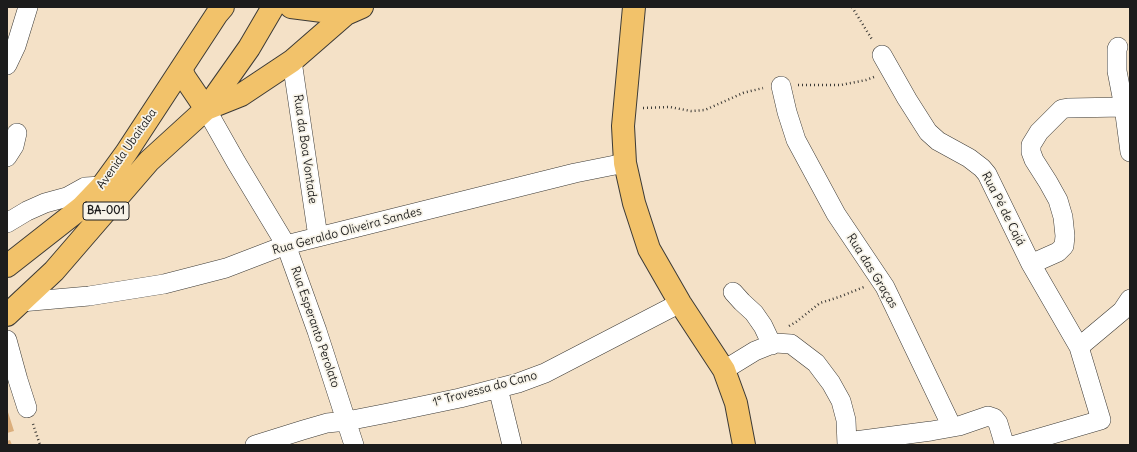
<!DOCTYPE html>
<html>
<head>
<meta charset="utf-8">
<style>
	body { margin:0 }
	#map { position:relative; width:1137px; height:452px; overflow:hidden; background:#f4e1c7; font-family:Delius,sans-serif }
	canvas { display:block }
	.frame { position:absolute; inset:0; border:8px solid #1c1c1c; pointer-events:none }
</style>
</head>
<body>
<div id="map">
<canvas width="1137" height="452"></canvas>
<div class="frame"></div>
</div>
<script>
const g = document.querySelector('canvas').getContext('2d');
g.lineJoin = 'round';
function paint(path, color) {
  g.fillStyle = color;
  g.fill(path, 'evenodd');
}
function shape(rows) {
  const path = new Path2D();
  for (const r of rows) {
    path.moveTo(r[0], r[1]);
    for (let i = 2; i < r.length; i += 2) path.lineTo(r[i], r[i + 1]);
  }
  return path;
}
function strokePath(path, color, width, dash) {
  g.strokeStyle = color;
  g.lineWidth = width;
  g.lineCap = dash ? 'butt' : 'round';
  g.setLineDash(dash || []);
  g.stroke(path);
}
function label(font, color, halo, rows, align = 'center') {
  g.font = font + ' Delius,sans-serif';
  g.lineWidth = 3.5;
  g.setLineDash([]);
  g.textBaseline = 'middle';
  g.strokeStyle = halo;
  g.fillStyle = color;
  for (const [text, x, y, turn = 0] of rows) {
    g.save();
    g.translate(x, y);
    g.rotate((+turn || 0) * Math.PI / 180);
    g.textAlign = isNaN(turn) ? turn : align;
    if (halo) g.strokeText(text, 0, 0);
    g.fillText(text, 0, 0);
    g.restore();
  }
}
paint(shape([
	[7,409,14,431,7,433],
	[10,440,12,445,7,445,7,441]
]), '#dbae7c');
const minor = shape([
	[1118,47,1117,49,1117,71,1124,107,1130,152],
	[882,55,907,99,928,132,938,141,969,158,982,168,987,174,1031,264,1079,347,1101,420,1015,445],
	[292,61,318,237],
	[7,65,16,46,28,7],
	[781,86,787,112,796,140,836,214,885,287,952,427],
	[206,109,236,162,286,245,317,331,354,445],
	[7,157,14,146,17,133],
	[7,223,27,211,45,203,67,197,85,187,102,186],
	[1031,264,1058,252,1064,246,1065,236,1063,217,1058,200,1048,182,1034,160,1031,152,1031,145,1039,132,1062,109,1068,108,1124,107],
	[733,292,742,302,754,313,763,326,772,345],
	[21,302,89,296,164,284,226,268,286,245,575,173,625,163],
	[7,340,18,380,27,408],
	[1079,347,1122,311,1130,299],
	[724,370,755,351,775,343,791,344,816,363,831,383,841,401,846,420,847,445],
	[498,388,512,445],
	[847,442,931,431,959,426,988,416,994,418,998,423,1004,443,1007,445],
	[255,445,303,430,327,423,347,421,388,413,460,398,518,383,545,373,680,303]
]);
const major = shape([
	[291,7,346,14],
	[634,7,623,126,625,163,634,203,649,249,680,303,724,370,736,403,744,445],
	[181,69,185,78,206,109,241,95,292,61,346,14,362,7],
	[7,266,81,208,102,186,126,153,217,14,223,7],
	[7,315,54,271,149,161,206,109,249,48,273,7]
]);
strokePath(minor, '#3c3a36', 20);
strokePath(major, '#3c3a36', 24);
strokePath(shape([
	[852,7,873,41],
	[798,85,841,85,866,80,874,77],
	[643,108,670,107,691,111,705,110,743,93,763,88],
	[789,326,796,322,820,303,839,297,864,287],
	[33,424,40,445]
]), '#3c3a36', 2.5, [1, 3]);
strokePath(minor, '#fff', 19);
strokePath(major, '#f2c26a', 22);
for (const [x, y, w] of [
	[106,211,46]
]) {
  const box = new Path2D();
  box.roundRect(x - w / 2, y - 9, w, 18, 3);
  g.fillStyle = '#f7f3e8';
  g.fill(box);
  strokePath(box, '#1c1c1c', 1);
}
label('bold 11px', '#1c1c1c', null, [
	["BA-001",106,211]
]);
label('12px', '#1c1c1c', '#f7f3e8', [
	["Avenida Ubaitaba",127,149,-55],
	["Rua da Boa Vontade",305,149,82],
	["Rua Pé de Cajá",1003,209,63],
	["Rua Geraldo Oliveira Sandes",347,231,-15],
	["Rua das Graças",872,271,58],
	["Rua Esperanto Perolato",315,327,71],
	["1ª Travessa do Cano",485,389,-15]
]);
</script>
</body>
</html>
